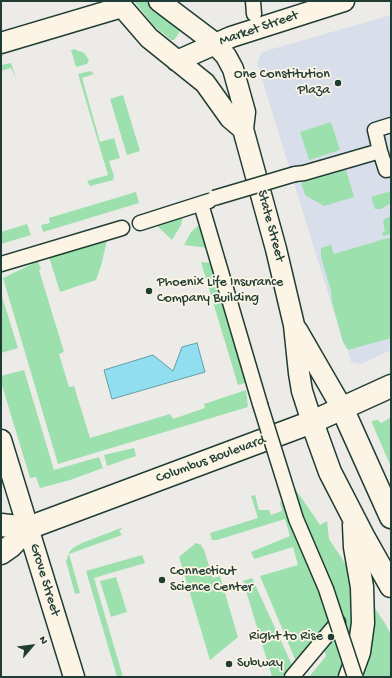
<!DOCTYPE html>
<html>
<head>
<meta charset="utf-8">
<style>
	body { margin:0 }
	#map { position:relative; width:392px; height:678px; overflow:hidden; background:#ecebe7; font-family:"Gochi Hand",sans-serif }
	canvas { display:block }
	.frame { position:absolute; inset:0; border:2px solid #1f3d34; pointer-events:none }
	.north { position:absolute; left:12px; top:626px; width:40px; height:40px; -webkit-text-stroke:3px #fcf5e5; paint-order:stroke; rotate:62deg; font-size:11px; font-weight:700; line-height:16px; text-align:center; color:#1f3d34 }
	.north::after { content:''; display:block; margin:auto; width:14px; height:18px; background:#1f3d34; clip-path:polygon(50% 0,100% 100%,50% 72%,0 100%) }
</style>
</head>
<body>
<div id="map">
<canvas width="392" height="678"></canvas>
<div class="frame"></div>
<div class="north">N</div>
</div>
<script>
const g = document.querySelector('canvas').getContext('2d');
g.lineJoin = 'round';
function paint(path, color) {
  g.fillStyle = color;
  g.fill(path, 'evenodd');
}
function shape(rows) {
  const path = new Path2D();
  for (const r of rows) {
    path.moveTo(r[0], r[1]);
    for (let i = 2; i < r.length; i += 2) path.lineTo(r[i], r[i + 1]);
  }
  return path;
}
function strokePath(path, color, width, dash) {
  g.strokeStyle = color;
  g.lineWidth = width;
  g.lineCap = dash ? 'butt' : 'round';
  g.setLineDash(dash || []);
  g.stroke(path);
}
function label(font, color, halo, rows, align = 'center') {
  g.font = font + ' "Gochi Hand",sans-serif';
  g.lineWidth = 3.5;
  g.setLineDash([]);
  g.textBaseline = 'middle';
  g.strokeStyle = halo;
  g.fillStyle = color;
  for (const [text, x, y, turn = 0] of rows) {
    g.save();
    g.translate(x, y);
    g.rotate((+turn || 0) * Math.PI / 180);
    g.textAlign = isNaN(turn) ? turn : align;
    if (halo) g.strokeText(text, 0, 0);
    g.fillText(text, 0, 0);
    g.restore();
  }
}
paint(shape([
	[391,15,391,350,361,364,351,362,348,350,343,342,257,63,262,52]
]), '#d8dfea');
paint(shape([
	[134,1,146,1,180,28,179,33,174,40,171,40,154,26],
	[74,49,84,53,89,60,87,64,76,67,71,50],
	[11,63,16,78,11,68,1,71,1,65],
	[90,71,94,74,82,78,100,142,114,138,120,158,109,161,114,176,113,180,90,186,87,181,108,175,78,74],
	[123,95,140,151,127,155,110,99],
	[331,122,340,150,309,160,300,132],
	[346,170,354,197,324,206,305,195,301,183],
	[391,191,391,203,381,209,375,209,371,197],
	[136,192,139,203,43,232,41,225,50,223,49,218],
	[183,217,181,225,172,240,155,224],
	[388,217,391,218,391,234,383,236,382,232,385,231,383,221],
	[27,224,31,235,1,244,1,232],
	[199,225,208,248,184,245,191,232],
	[108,236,101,266,96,280,60,292,49,257],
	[391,237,391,338,348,350,343,342,332,302,331,291,321,257,321,248,331,245,334,254],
	[38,261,41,269,39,270,64,352,59,354,69,387,74,386,90,438,170,414,173,419,205,408,204,404,246,390,248,407,58,464,3,278],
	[201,262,212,263,233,326,245,383,238,385],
	[1,293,18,348,1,353],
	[24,370,54,470,99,457,103,468,70,480,40,488,36,477,30,478,1,382,1,376],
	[390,418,391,420,391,467,372,423,372,421,378,420,381,423],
	[134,448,136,456,107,466,104,455],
	[296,490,320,525,327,521,329,539,386,625,391,635,391,677,309,677,326,656,320,636,297,664,260,576,298,565,293,547,254,559,251,552,290,536,285,519,217,540,212,540,210,533,258,518,251,496,255,495,259,510,269,510,271,515,282,511,280,502,284,500,282,494],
	[121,528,122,529,119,531,122,535,69,554,80,593,75,594,66,561,70,551,73,548,82,543],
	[196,543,201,545,204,550,213,578,220,576,238,637,210,660,179,557],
	[142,555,145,563,94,578,123,677,117,677,86,571],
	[116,577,127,612,111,617,100,581],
	[252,578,293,667,285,677,272,677,243,581]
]), '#9ce1ad');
const water = shape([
	[197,343,205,372,112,399,104,370,153,355,173,371,182,347,197,343]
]);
paint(water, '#91def1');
strokePath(water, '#639ea5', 1);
const street = shape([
	[253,1,254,14],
	[380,151,386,170,391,169],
	[295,174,304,173,380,151,375,130,391,125],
	[201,204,260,404],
	[140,223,209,201],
	[1,264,122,228],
	[292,677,338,622]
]);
const secondary = shape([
	[117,1,149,38,205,83,230,118,243,129],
	[159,1,212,41,226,56,233,69,245,112,243,129,276,249,294,325,299,373,302,391,312,422],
	[1,43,122,7],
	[177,61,231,37,344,1],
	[297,330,342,408],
	[1,440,74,677]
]);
const primary = shape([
	[1,525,28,528],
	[1,553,11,546,28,528,312,422,391,386]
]);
const highway = shape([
	[342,408,391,517],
	[312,422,330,472,364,538,391,586],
	[350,677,359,652,363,623,362,587,355,547,354,525]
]);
strokePath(street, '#1f3d34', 17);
strokePath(secondary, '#1f3d34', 23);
strokePath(primary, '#1f3d34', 25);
strokePath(highway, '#1f3d34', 25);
strokePath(street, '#fcf5e5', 14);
strokePath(secondary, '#fcf5e5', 20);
strokePath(primary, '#fcf5e5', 22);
strokePath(highway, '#fcf5e5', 22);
const streetBridge = shape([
	[214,198,295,174],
	[260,404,296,519,326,589,355,677]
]);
strokePath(streetBridge, '#1f3d34', 17, []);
strokePath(streetBridge, '#fcf5e5', 14);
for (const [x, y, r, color] of [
	[338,83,4,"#1f3d34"],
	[149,291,4,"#1f3d34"],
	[162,580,4,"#1f3d34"],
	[331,637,4,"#1f3d34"],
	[229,664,4,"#1f3d34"]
]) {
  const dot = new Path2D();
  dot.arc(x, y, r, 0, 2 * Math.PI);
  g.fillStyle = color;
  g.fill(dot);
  strokePath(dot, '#fcf5e5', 1.5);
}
label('14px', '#1f3d34', '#fcf5e5', [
	["Market Street",259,29,-19],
	["State Street",270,226,75],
	["Columbus Boulevard",211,460,-20],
	["Grove Street",44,580,73]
]);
label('14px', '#1f3d34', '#fcf5e5', [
	["One Constitution",330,75,"right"],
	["Plaza",330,91,"right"],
	["Phoenix Life Insurance",157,283],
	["Company Building",157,299],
	["Connecticut",170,572],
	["Science Center",170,588],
	["Right to Rise",323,637,"right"],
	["Subway",237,664]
], 'left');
</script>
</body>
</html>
